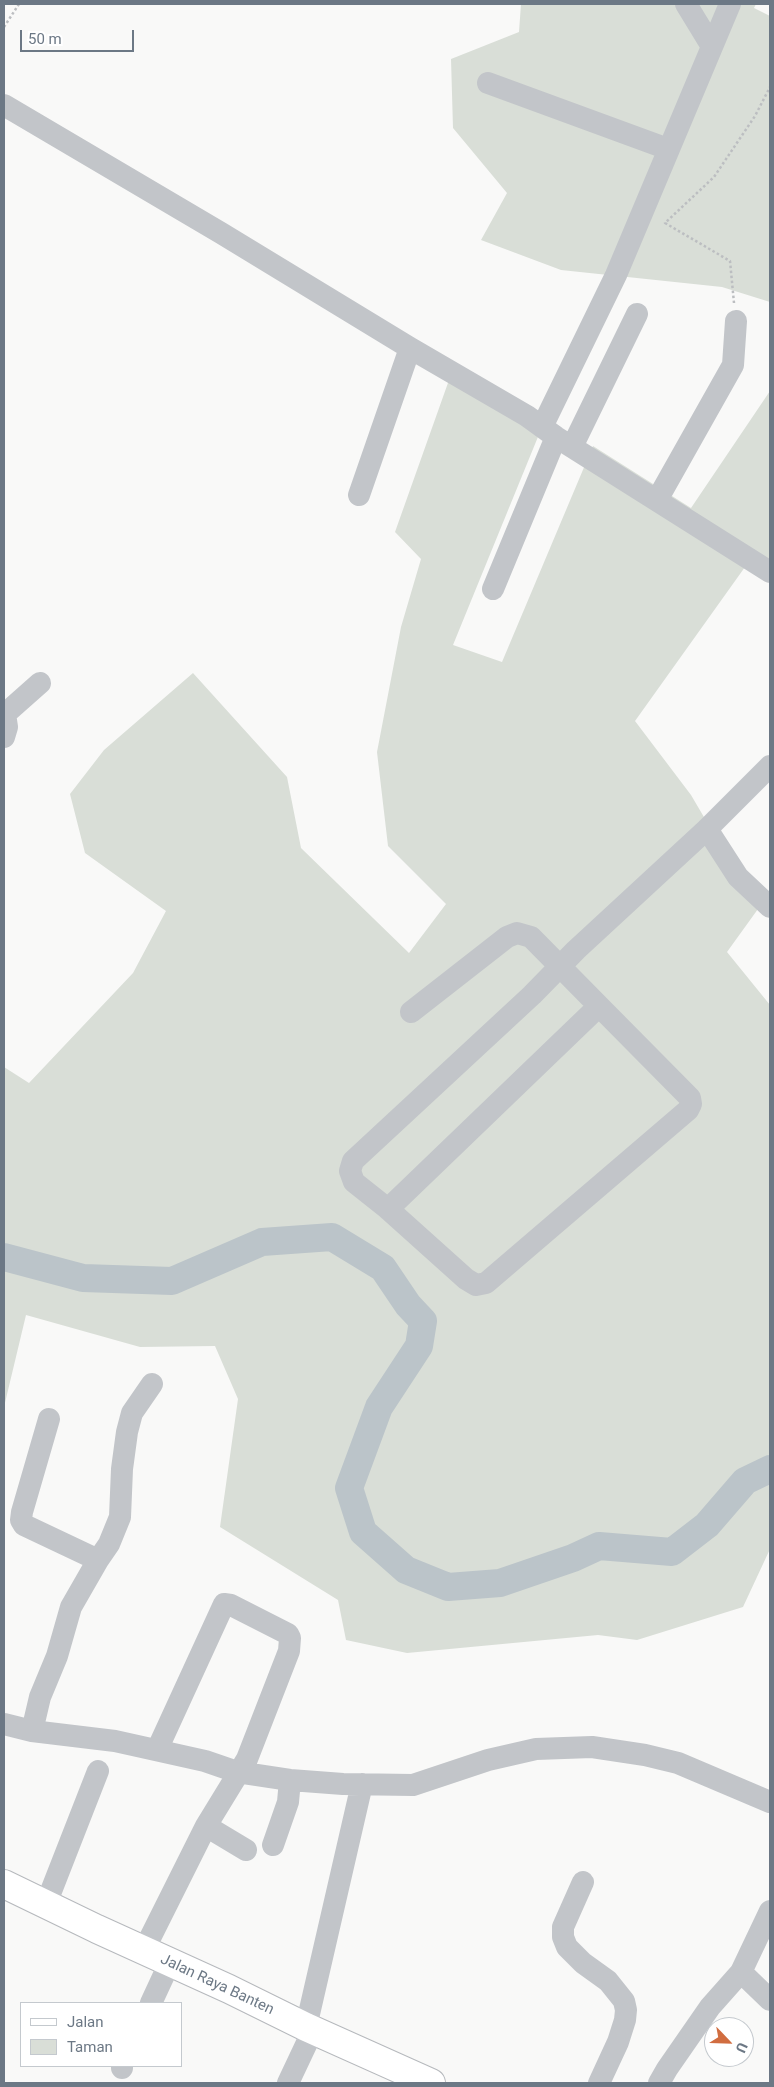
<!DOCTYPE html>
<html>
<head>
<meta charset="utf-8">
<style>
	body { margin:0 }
	#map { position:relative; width:774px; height:2087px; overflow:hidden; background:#f9f9f8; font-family:Roboto,sans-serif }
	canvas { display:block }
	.frame { position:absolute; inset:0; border:5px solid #6c7885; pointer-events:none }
	.legend { position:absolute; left:20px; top:2002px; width:162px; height:65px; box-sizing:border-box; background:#fff; border:1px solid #c4c9ce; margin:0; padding:6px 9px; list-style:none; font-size:15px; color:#6c7885 }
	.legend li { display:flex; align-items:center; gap:10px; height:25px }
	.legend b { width:25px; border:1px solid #c4c9ce }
	.north { position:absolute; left:704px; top:2017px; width:50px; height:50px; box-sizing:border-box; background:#fff; border:1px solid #c4c9ce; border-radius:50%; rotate:114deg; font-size:14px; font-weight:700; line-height:20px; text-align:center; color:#6c7885 }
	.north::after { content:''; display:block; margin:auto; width:18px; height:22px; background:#d16d40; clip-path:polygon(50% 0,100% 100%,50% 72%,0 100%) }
	.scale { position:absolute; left:20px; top:30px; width:114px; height:22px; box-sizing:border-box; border:2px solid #6c7885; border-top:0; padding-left:6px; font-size:15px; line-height:18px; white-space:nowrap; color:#6c7885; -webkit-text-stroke:4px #fff; paint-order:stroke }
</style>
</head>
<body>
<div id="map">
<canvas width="774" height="2087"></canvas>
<div class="frame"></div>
<ul class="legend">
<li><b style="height:6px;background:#fff"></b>Jalan</li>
<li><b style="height:14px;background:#d9ded7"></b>Taman</li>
</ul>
<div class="north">U</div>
<div class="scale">50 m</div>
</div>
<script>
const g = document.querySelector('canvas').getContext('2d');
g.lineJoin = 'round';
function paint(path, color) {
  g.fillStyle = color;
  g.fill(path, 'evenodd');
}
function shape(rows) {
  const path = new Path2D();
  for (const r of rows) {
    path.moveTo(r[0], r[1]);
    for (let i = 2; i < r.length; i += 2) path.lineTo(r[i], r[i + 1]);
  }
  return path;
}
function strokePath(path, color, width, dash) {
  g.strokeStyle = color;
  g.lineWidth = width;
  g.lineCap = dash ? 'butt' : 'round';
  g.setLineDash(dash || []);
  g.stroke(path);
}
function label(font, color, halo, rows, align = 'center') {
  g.font = font + ' Roboto,sans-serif';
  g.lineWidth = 5;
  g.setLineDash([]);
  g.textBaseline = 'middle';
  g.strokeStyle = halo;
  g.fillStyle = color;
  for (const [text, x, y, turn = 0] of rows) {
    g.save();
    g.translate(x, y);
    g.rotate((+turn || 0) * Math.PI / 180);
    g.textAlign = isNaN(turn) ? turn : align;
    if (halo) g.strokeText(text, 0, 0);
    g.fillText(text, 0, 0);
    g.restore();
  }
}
paint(shape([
	[521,4,756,4,754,8,770,16,770,302,722,287,561,270,481,240,507,193,453,128,451,59,519,32],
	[454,366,542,427,453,645,502,662,593,446,691,508,770,391,770,561,755,553,635,721,691,795,758,909,727,952,770,1005,770,1549,743,1607,637,1640,598,1635,407,1653,346,1640,338,1600,220,1527,238,1399,215,1346,140,1347,26,1315,4,1407,4,1067,29,1083,133,973,166,911,85,853,70,794,104,750,193,673,287,777,301,848,409,953,446,904,388,846,377,752,401,627,421,559,395,532]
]), '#d9ded7');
strokePath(shape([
	[4,1257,83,1278,172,1281,262,1242,332,1237,383,1268,408,1305,423,1321,419,1346,379,1407,349,1488,363,1532,406,1570,448,1587,500,1583,573,1558,599,1546,672,1552,707,1525,745,1481,770,1469]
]), '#bbc4c9', 28);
const major = shape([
	[4,1884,97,1929,229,1989,306,2027,431,2083]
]);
strokePath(major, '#b6b9bd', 30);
strokePath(shape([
	[4,27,19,4],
	[734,303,730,261,665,223,714,177,755,116,770,87]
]), '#bcbec1', 2.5, [2.5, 2.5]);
strokePath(shape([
	[686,4,711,45],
	[488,83,668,149],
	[4,105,221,233,410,348,527,416,556,437,770,572],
	[542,427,616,275,730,4],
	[572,447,637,314],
	[359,495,410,348],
	[657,500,733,365,736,321],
	[493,589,556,437],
	[4,713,5,714,40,683],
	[4,737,7,727,5,714],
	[707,829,738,877,770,907],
	[599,1006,690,1098,691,1104,688,1110,486,1283,476,1285,466,1279,388,1209,354,1182,350,1171,353,1161,532,995,576,950,707,829,770,766],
	[388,1209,599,1006,531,937,517,933,507,937,411,1012],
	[49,1419,22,1512,21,1520,24,1525,98,1560],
	[4,1724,32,1731,115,1741,205,1761,237,1772,290,1780,343,1784,413,1785,488,1760,536,1749,592,1747,645,1755,678,1763,770,1802],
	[32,1731,40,1697,57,1656,71,1607,98,1560,109,1544,120,1517,122,1469,127,1432,132,1413,152,1384],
	[206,1826,246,1850],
	[273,1845,288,1802,290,1780],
	[583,1882,563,1927,563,1937,567,1947,583,1963,608,1981,624,2001,626,2010,625,2020,618,2042,599,2083],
	[46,1904,98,1771],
	[144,1950,206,1826,247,1759,289,1651,290,1638,288,1634,231,1605,224,1604,157,1750],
	[741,1972,770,2000],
	[151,2003,170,1962],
	[306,2027,362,1784],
	[122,2068,122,2066],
	[288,2083,313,2030],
	[659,2083,667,2069,710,2007,741,1972,770,1911]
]), '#c2c5c9', 22);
strokePath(major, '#fff', 28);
label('15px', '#6c7885', '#fff', [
	["Jalan Raya Banten",217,1985,25]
]);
</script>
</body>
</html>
